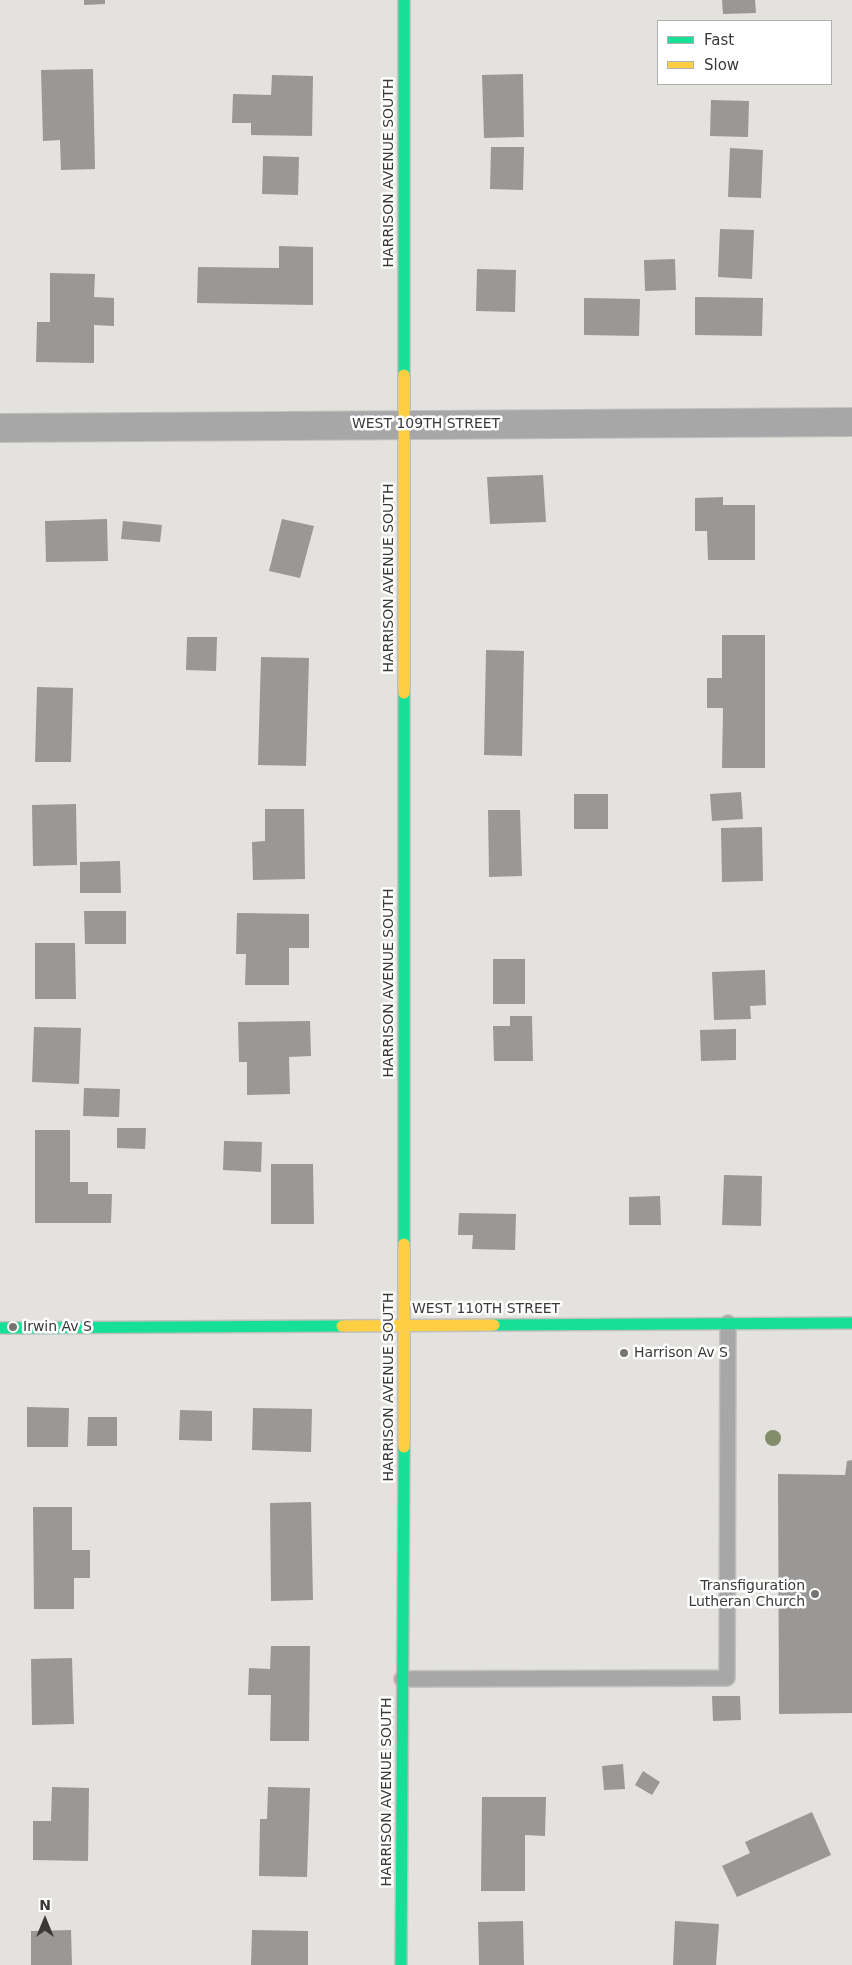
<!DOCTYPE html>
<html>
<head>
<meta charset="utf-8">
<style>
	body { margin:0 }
	#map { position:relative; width:852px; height:1965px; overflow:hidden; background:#e3e2df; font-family:"DejaVu Sans",sans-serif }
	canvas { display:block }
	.legend { position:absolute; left:657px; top:20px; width:175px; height:65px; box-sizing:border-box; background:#fff; border:1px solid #b0b0af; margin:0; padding:6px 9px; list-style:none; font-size:15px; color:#3a3938 }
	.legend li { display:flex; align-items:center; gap:10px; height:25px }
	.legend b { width:25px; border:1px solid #b0b0af }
	.north { position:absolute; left:20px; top:1895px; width:50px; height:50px; -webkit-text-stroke:4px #fff; paint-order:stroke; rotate:0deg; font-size:14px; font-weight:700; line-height:20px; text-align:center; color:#3a3938 }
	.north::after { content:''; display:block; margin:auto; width:18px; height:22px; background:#3a3938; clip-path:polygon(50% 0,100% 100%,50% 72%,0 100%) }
</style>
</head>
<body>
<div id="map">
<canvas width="852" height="1965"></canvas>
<ul class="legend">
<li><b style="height:6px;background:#16e098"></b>Fast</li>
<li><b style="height:6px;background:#ffcf43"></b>Slow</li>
</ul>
<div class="north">N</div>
</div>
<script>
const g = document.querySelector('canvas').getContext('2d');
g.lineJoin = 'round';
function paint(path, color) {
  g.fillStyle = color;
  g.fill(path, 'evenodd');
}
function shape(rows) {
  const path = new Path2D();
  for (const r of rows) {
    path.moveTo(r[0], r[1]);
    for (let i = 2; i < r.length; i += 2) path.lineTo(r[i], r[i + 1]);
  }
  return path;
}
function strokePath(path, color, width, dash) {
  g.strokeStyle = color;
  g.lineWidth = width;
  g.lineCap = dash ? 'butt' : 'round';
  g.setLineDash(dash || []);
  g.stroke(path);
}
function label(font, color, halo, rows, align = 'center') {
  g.font = font + ' "DejaVu Sans",sans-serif';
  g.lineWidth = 5;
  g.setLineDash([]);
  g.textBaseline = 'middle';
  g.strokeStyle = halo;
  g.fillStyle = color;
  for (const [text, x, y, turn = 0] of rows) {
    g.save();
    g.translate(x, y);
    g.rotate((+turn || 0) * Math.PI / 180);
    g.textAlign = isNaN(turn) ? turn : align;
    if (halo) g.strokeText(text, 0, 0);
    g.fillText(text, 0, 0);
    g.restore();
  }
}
paint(shape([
	[84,0,105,0,105,4,84,5],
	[722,0,755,0,756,13,723,14],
	[93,69,95,169,61,170,60,140,43,141,41,70],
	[523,74,524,137,484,138,482,75],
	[272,75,313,76,312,136,251,135,251,123,232,123,233,94,271,95],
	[711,100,749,101,748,137,710,136],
	[491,147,524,147,523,190,490,189],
	[730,148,763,150,761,198,728,197],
	[263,156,299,157,298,195,262,194],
	[720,229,754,230,752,279,718,277],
	[279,246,313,247,313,305,197,303,198,267,279,268],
	[675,259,676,290,645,291,644,260],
	[477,269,516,270,515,312,476,311],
	[50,273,95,274,94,297,114,298,114,326,94,325,94,363,36,362,37,322,50,322],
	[695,297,763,298,762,336,695,335],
	[584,298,640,299,639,336,584,335],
	[543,475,546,522,490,524,487,477],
	[723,497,723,505,755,505,755,560,708,560,707,531,695,531,695,498],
	[107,519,108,561,46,562,45,521],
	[282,519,314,526,300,578,269,571],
	[123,521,162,525,160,542,121,539],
	[722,635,765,635,765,768,722,768,723,708,707,708,707,678,722,678],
	[187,637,217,637,216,671,186,670],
	[486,650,524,651,522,756,484,755],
	[261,657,309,658,306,766,258,765],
	[37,687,73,688,71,762,35,762],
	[741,792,743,819,712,821,710,794],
	[574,794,608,794,608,829,574,829],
	[76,804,77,865,33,866,32,805],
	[265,809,304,809,305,879,253,880,252,842,265,841],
	[488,810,520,810,522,876,489,877],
	[762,827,763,881,722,882,721,828],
	[120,861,121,893,80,893,80,862],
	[84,911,126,911,126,944,85,944],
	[237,913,309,914,309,948,289,948,289,985,245,985,246,954,236,954],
	[35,943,75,943,76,999,35,999],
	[493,959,525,959,525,1004,493,1004],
	[765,970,766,1005,750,1006,751,1019,714,1020,712,972],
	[510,1016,532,1016,533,1061,494,1061,493,1026,510,1026],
	[310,1021,311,1056,289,1057,290,1094,247,1095,247,1062,239,1062,238,1022],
	[34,1027,81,1028,79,1084,32,1082],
	[736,1029,736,1060,701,1061,700,1030],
	[84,1088,120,1089,119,1117,83,1116],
	[117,1128,146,1128,145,1149,117,1148],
	[35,1130,70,1130,70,1182,88,1182,88,1194,112,1194,111,1223,35,1223],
	[224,1141,262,1142,261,1172,223,1170],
	[271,1164,313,1164,314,1224,271,1224],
	[724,1175,762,1176,761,1226,722,1225],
	[660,1196,661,1225,629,1225,629,1197],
	[459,1213,516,1214,515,1250,472,1249,473,1235,458,1235],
	[27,1407,69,1408,68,1447,27,1447],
	[253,1408,312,1409,311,1452,252,1450],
	[180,1410,212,1411,212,1441,179,1440],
	[88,1417,117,1417,117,1446,87,1446],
	[852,1460,852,1713,779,1714,778,1474,845,1475,847,1461],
	[311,1502,313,1600,271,1601,270,1503],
	[33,1507,72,1507,72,1550,90,1550,90,1578,74,1578,74,1609,34,1609],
	[271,1646,310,1646,309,1741,270,1741,271,1695,248,1695,249,1668,270,1669],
	[72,1658,74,1724,32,1725,31,1659],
	[712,1696,740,1696,741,1720,713,1721],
	[623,1764,625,1789,604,1790,602,1766],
	[643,1771,660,1782,652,1795,635,1785],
	[52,1787,89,1788,88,1861,33,1860,33,1821,51,1821],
	[268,1787,310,1788,307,1877,259,1876,260,1819,267,1819],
	[482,1797,546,1797,545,1836,525,1835,525,1891,481,1891],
	[812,1812,831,1855,737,1897,722,1866,750,1853,745,1842],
	[523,1921,524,1965,479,1965,478,1922],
	[675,1921,719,1924,716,1965,673,1965],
	[71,1930,72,1965,31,1965,31,1931],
	[252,1930,308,1931,308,1965,251,1965]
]), '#999897');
const lane = shape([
	[402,1679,727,1678,728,1323]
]);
const street = shape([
	[0,428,852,422]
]);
const fast = shape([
	[404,0,404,375],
	[404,693,404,1244],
	[494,1325,852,1323],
	[0,1328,342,1326],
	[401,1965,404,1447]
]);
const slow = shape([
	[404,375,404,693],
	[342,1326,494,1325],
	[404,1447,404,1244]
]);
strokePath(lane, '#c0c0be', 18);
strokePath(street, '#c0c0be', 30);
strokePath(fast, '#c0c0be', 14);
strokePath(slow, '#c0c0be', 14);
strokePath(lane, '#a8a7a7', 15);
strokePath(street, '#a8a7a7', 28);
strokePath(fast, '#16e098', 11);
strokePath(slow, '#ffcf43', 11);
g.fillStyle = '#838d6c';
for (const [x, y] of [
	[773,1438]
]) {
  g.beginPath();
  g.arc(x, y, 8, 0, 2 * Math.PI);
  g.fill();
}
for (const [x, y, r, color] of [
	[13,1327,5,"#757472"],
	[624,1353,5,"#757472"],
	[815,1594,5,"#757472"]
]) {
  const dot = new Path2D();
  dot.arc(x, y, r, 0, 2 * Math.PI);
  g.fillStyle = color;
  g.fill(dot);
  strokePath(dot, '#fff', 2);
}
label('14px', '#3a3938', '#fff', [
	["HARRISON AVENUE SOUTH",389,173,-90],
	["WEST 109TH STREET",426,424],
	["HARRISON AVENUE SOUTH",389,578,-90],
	["HARRISON AVENUE SOUTH",389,983,-90],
	["WEST 110TH STREET",486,1309],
	["HARRISON AVENUE SOUTH",389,1387,-90],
	["HARRISON AVENUE SOUTH",387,1792,-90]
]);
label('14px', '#3a3938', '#fff', [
	["Irwin Av S",23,1327],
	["Harrison Av S",634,1353],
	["Transfiguration",805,1586,"right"],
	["Lutheran Church",805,1602,"right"]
], 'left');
</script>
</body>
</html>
